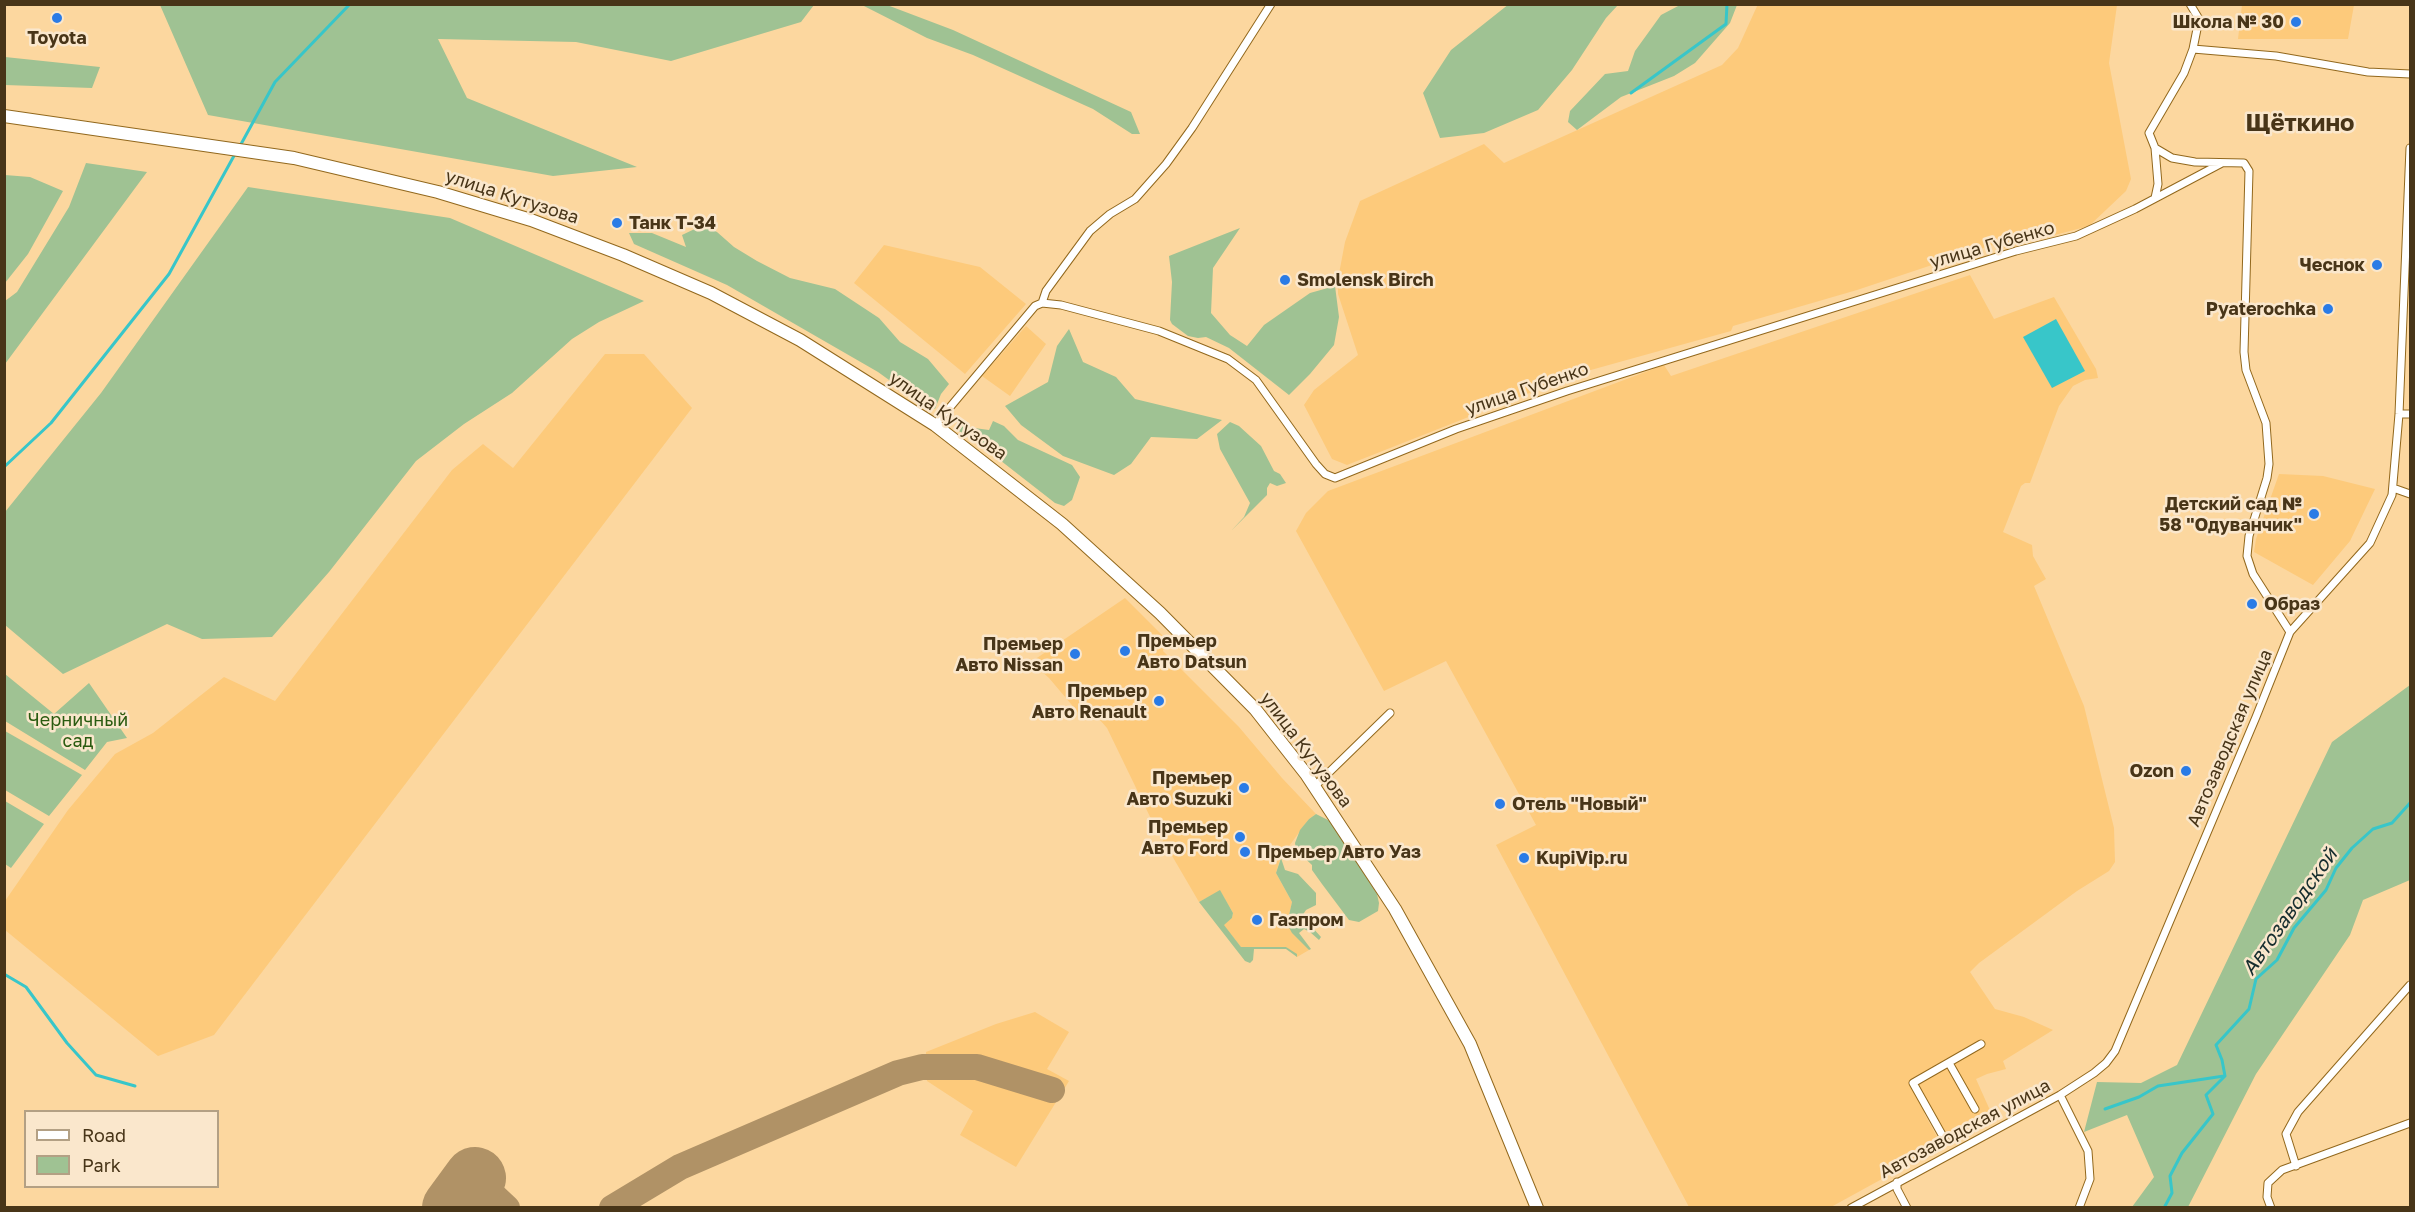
<!DOCTYPE html>
<html>
<head>
<meta charset="utf-8">
<style>
	body { margin:0 }
	#map { position:relative; width:2415px; height:1212px; overflow:hidden; background:#fcd79f; font-family:"Golos Text",sans-serif }
	canvas { display:block }
	.frame { position:absolute; inset:0; border:6px solid #483518; pointer-events:none }
	.legend { position:absolute; left:24px; top:1110px; width:195px; height:78px; box-sizing:border-box; background:#fae7cc; border:2px solid #b3a084; margin:0; padding:8px 10px; list-style:none; font-size:18px; color:#483518 }
	.legend li { display:flex; align-items:center; gap:12px; height:30px }
	.legend b { width:30px; border:2px solid #b3a084 }
</style>
</head>
<body>
<div id="map">
<canvas width="2415" height="1212"></canvas>
<div class="frame"></div>
<ul class="legend">
<li><b style="height:8px;background:#fff"></b>Road</li>
<li><b style="height:16px;background:#9fc293"></b>Park</li>
</ul>
</div>
<script>
const g = document.querySelector('canvas').getContext('2d');
g.lineJoin = 'round';
function paint(path, color) {
  g.fillStyle = color;
  g.fill(path, 'evenodd');
}
function shape(rows) {
  const path = new Path2D();
  for (const r of rows) {
    path.moveTo(r[0], r[1]);
    for (let i = 2; i < r.length; i += 2) path.lineTo(r[i], r[i + 1]);
  }
  return path;
}
function strokePath(path, color, width, dash) {
  g.strokeStyle = color;
  g.lineWidth = width;
  g.lineCap = dash ? 'butt' : 'round';
  g.setLineDash(dash || []);
  g.stroke(path);
}
function label(font, color, halo, rows, align = 'center') {
  g.font = font + ' "Golos Text",sans-serif';
  g.lineWidth = 5;
  g.setLineDash([]);
  g.textBaseline = 'middle';
  g.strokeStyle = halo;
  g.fillStyle = color;
  for (const [text, x, y, turn = 0] of rows) {
    g.save();
    g.translate(x, y);
    g.rotate((+turn || 0) * Math.PI / 180);
    g.textAlign = isNaN(turn) ? turn : align;
    if (halo) g.strokeText(text, 0, 0);
    g.fillText(text, 0, 0);
    g.restore();
  }
}
paint(shape([
	[1758,4,2117,5,2109,63,2131,179,2126,191,2089,226,2002,249,1992,245,1857,290,1733,326,1731,331,1580,373,1347,465,1332,459,1304,405,1314,390,1358,355,1338,294,1338,279,1345,242,1360,201,1484,144,1504,163,1722,65,1738,48],
	[2242,5,2242,4,2354,5,2348,39,2238,39],
	[884,245,980,267,1026,304,965,374,854,283],
	[1970,275,1994,319,2054,297,2096,369,2098,378,2085,380,2073,386,2059,406,2030,483,2025,483,2021,486,2003,532,2032,545,2033,556,2046,579,2034,586,2084,706,2114,828,2115,862,2109,871,2077,891,1979,963,1970,972,1995,1009,2024,1017,2053,1030,2003,1061,2006,1069,1987,1074,1976,1079,1993,1117,1959,1136,1945,1131,1932,1109,1924,1113,1942,1146,1831,1207,1689,1207,1496,845,1536,825,1446,661,1384,691,1296,531,1306,513,1328,491,1664,365,1671,376],
	[1026,326,1046,344,1010,396,982,376],
	[605,354,644,354,692,408,214,1035,158,1056,5,930,5,901,68,810,115,754,153,733,224,677,275,701,452,470,483,444,513,468],
	[2279,474,2323,476,2375,489,2350,541,2313,585,2254,552,2256,539],
	[1125,598,1166,639,1163,651,1239,727,1282,778,1316,814,1309,819,1281,857,1276,873,1292,902,1288,920,1309,950,1297,957,1286,947,1241,947,1223,925,1232,918,1233,913,1220,891,1199,902,1154,825,1107,728,1092,711,1082,717,1049,678,1031,662],
	[1035,1012,1069,1032,1047,1069,1069,1081,1016,1167,960,1135,973,1111,927,1081,926,1052,996,1024]
]), '#fdca7b');
paint(shape([
	[1509,4,1618,5,1606,18,1572,70,1538,110,1484,133,1440,138,1423,93,1451,50],
	[160,5,814,5,801,22,671,61,576,42,438,39,467,98,637,167,553,176,208,115],
	[862,5,887,5,953,30,1131,112,1140,134,1132,134,1093,109,973,55,927,38],
	[1680,5,1737,5,1730,23,1695,63,1674,76,1621,97,1577,130,1568,122,1570,111,1605,74,1628,71,1635,51,1661,15],
	[5,57,100,67,92,88,5,85],
	[86,163,147,172,5,364,5,301,17,292,69,207],
	[5,175,30,177,63,191,28,254,5,283],
	[248,187,450,218,644,301,599,322,572,339,512,393,464,424,416,461,329,572,272,637,202,639,167,624,63,674,5,625,5,512,101,393],
	[703,225,717,232,734,247,757,261,790,278,835,289,879,318,900,342,928,359,949,384,941,394,935,409,914,398,878,372,727,285,634,244,629,233,652,233,686,247,682,235],
	[1240,228,1213,268,1211,313,1230,335,1247,346,1264,325,1310,293,1335,286,1339,317,1334,345,1310,374,1289,395,1229,348,1206,337,1198,338,1188,336,1172,324,1170,320,1172,282,1169,256],
	[1069,329,1083,362,1116,377,1135,399,1222,420,1197,439,1151,437,1131,464,1114,475,1063,456,1021,425,1005,406,1048,382,1057,346],
	[993,421,1004,426,1018,440,1072,465,1080,477,1072,500,1064,506,1055,503,996,457,959,431,957,423,967,427,989,430],
	[1230,422,1239,426,1261,446,1274,471,1280,474,1286,483,1277,486,1270,483,1267,488,1267,495,1231,531,1244,517,1250,503,1220,449,1217,434],
	[5,674,54,714,89,683,127,738,107,742,85,770,5,721],
	[2410,685,2410,880,2363,900,2350,935,2256,1074,2188,1207,2132,1207,2154,1177,2127,1115,2084,1132,2097,1082,2141,1083,2177,1065,2332,742],
	[5,731,82,775,49,816,5,790],
	[5,801,44,824,11,868,5,864],
	[1316,814,1328,820,1335,828,1377,894,1379,903,1378,911,1359,922,1349,920,1322,884,1312,870,1312,865,1296,850,1295,843,1300,830,1309,819],
	[1281,858,1285,870,1298,874,1316,893,1316,905,1306,910,1302,916,1321,937,1319,940,1310,932,1304,929,1299,933,1311,949,1309,950,1292,933,1287,924,1292,902,1276,873],
	[1220,890,1233,913,1232,918,1224,925,1241,947,1286,947,1297,954,1297,957,1286,949,1254,949,1253,960,1250,963,1245,961,1199,902]
]), '#9fc293');
paint(shape([
	[2056,319,2085,371,2052,388,2023,337]
]), '#38c6c9');
strokePath(shape([
	[1631,93,1726,24,1727,4],
	[240,146,275,82,350,4],
	[4,467,51,423,169,274,235,154],
	[4,974,26,987,67,1043,96,1075,135,1086],
	[2105,1109,2139,1097,2158,1086,2224,1076],
	[2164,1208,2172,1193,2170,1176,2182,1153,2213,1114,2206,1095,2225,1076,2222,1060,2216,1045,2249,1009,2256,979,2277,960,2294,928,2326,890,2336,868,2352,848,2373,829,2392,823,2410,803]
]), '#38c6c9', 3);
strokePath(shape([
	[475,1178,507,1208],
	[612,1208,680,1167,898,1073,922,1067,977,1067,1052,1090]
]), '#b09266', 26);
strokePath(shape([
	[453,1208,475,1178]
]), '#b09266', 62);
const street = shape([
	[2190,4,2199,19,2193,49],
	[2155,148,2158,184,2155,198],
	[1042,303,1046,291,1090,231,1110,214,1135,199,1166,164,1192,128,1271,4],
	[2399,414,2410,414],
	[935,425,1035,306,1042,303,1061,305,1159,331,1228,359,1256,380,1316,464,1325,474,1335,478,1456,429,1567,391,2016,251,2076,236,2135,209,2222,163],
	[2393,488,2410,494],
	[2290,632,2253,574,2247,556,2249,536,2267,478,2269,464,2266,423,2246,370,2244,352,2249,171,2244,163,2195,162,2172,158,2155,148,2149,133,2184,73,2193,49,2276,56,2368,72,2410,74],
	[1315,786,1390,713],
	[1949,1063,1975,1109],
	[2060,1095,2088,1151,2090,1179,2079,1208],
	[1945,1140,1913,1083,1981,1044],
	[2296,1166,2286,1134,2298,1112,2410,985],
	[1897,1182,1897,1189,1907,1208],
	[1851,1208,2060,1095,2094,1073,2106,1063,2115,1051,2256,717,2290,632,2370,543,2392,495,2399,414,2410,148],
	[2271,1208,2267,1197,2268,1183,2282,1170,2410,1123]
]);
const primary = shape([
	[4,116,294,158,438,192,531,220,623,255,711,293,800,340,935,425,1062,524,1160,613,1255,709,1306,774,1395,909,1470,1044,1537,1208]
]);
strokePath(street, '#92681d', 9);
strokePath(primary, '#92681d', 14);
strokePath(street, '#fff', 7);
strokePath(primary, '#fff', 12);
for (const [x, y, r, color] of [
	[57,18,6,"#2a7be6"],
	[2296,22,6,"#2a7be6"],
	[617,223,6,"#2a7be6"],
	[2377,265,6,"#2a7be6"],
	[1285,280,6,"#2a7be6"],
	[2328,309,6,"#2a7be6"],
	[2314,514,6,"#2a7be6"],
	[2252,604,6,"#2a7be6"],
	[1125,651,6,"#2a7be6"],
	[1075,654,6,"#2a7be6"],
	[1159,701,6,"#2a7be6"],
	[2186,771,6,"#2a7be6"],
	[1244,788,6,"#2a7be6"],
	[1500,804,6,"#2a7be6"],
	[1240,837,6,"#2a7be6"],
	[1245,852,6,"#2a7be6"],
	[1524,858,6,"#2a7be6"],
	[1257,920,6,"#2a7be6"]
]) {
  const dot = new Path2D();
  dot.arc(x, y, r, 0, 2 * Math.PI);
  g.fillStyle = color;
  g.fill(dot);
  strokePath(dot, '#fae7cc', 2);
}
label('bold 18px', '#483518', '#fae7cc', [
	["Школа № 30",2284,22],
	["Toyota",57,38,"center"],
	["Танк Т-34",629,223,"left"],
	["Чеснок",2365,265],
	["Smolensk Birch",1297,280,"left"],
	["Pyaterochka",2316,309],
	["Детский сад №",2302,504],
	["58 \"Одуванчик\"",2302,525],
	["Образ",2264,604,"left"],
	["Премьер",1137,641,"left"],
	["Авто Datsun",1137,662,"left"],
	["Премьер",1063,644],
	["Авто Nissan",1063,665],
	["Премьер",1147,691],
	["Авто Renault",1147,712],
	["Ozon",2174,771],
	["Премьер",1232,778],
	["Авто Suzuki",1232,799],
	["Отель \"Новый\"",1512,804,"left"],
	["Премьер",1228,827],
	["Авто Ford",1228,848],
	["Премьер Авто Уаз",1257,852,"left"],
	["KupiVip.ru",1536,858,"left"],
	["Газпром",1269,920,"left"]
], 'right');
label('18px', '#483518', '#fae7cc', [
	["улица Кутузова",512,197,18],
	["улица Губенко",1992,245,-16],
	["улица Губенко",1527,389,-19],
	["улица Кутузова",948,416,35],
	["Автозаводская улица",2230,738,-67],
	["улица Кутузова",1306,750,53],
	["Автозаводская улица",1965,1129,-28]
]);
label('18px', '#2a5b10', '#fae7cc', [
	["Черничный",78,720],
	["сад",78,741]
]);
label('italic 20px', '#172e2f', '#fae7cc', [
	["Автозаводской",2290,912,-55]
]);
label('bold 24px', '#483518', '#fae7cc', [
	["Щёткино",2300,123]
]);
</script>
</body>
</html>
